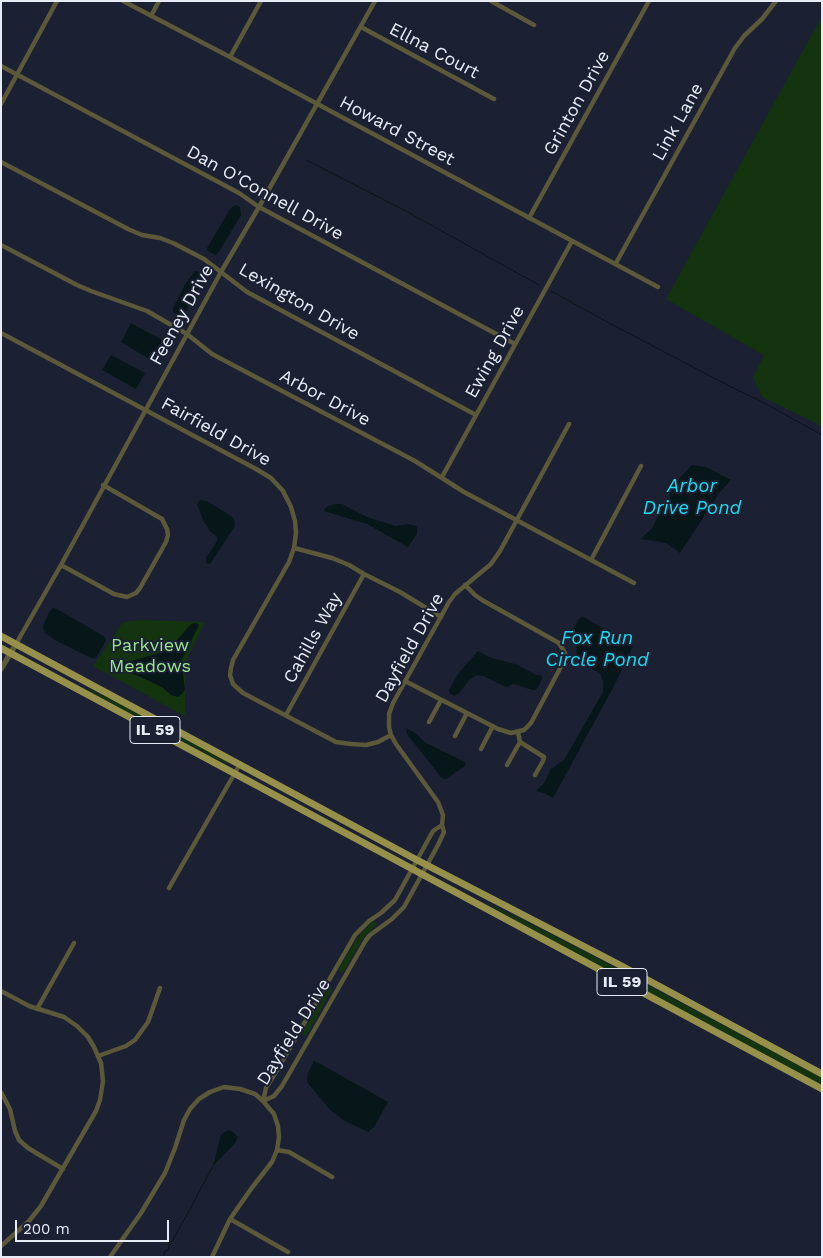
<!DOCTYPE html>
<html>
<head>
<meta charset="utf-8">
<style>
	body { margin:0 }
	#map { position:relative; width:823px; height:1258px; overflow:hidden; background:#1b2033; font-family:"Work Sans",sans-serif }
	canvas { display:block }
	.frame { position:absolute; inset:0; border:2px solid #e7ebf8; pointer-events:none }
	.scale { position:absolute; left:15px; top:1220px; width:154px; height:22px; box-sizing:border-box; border:2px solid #e7ebf8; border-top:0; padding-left:6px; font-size:15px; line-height:18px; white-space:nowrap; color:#e7ebf8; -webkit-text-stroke:4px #1b2033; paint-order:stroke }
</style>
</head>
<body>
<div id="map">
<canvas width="823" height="1258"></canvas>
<div class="frame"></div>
<div class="scale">200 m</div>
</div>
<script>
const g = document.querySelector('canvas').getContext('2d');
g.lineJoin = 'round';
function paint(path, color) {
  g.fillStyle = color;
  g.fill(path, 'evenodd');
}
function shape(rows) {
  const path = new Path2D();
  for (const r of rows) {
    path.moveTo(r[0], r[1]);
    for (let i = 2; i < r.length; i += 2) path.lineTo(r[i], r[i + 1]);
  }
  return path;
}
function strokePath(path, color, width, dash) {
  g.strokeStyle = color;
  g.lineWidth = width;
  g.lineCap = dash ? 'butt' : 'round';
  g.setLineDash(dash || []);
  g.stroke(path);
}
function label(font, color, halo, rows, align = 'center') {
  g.font = font + ' "Work Sans",sans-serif';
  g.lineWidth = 4;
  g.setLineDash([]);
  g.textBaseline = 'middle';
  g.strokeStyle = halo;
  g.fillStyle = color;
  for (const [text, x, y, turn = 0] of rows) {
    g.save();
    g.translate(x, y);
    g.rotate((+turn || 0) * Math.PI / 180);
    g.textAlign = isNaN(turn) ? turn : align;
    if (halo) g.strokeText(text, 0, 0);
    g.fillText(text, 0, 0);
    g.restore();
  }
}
paint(shape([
	[822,16,822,428,818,424,762,397,753,378,764,355,666,299],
	[142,620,205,622,186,661,185,716,93,666,123,622],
	[88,689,116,701,228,761,226,764,87,690],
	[487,903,521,919,599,959,822,1078,822,1085,552,940,487,904],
	[373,921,376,922,377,924,363,938,344,971,342,972,340,972,339,969,356,940,364,930],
	[329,987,331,987,332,990,307,1034,304,1035,302,1033]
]), '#13340f');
paint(shape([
	[235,205,240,207,241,215,218,253,215,255,208,251,207,248,230,209],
	[195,271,197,271,203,274,203,280,185,313,181,316,178,315,173,312,173,308,186,283],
	[131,323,162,340,151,360,121,342],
	[111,355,145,373,136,389,102,370],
	[692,465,706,467,731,480,720,492,680,553,666,543,641,539,652,528,677,481],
	[200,500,207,501,234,518,235,526,210,564,206,563,206,558,217,541,217,537,210,531,203,520,197,504],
	[335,504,342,504,367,517,395,526,409,524,417,527,417,534,408,547,367,524,324,511,326,507],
	[53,608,57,609,105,637,106,640,104,644,96,658,91,658,55,640,45,633,43,628,44,624,49,612],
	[582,616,619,638,622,642,633,646,614,686,553,798,544,793,536,791,544,783,551,769,564,760,603,692,603,681,600,673,579,662,576,655,577,648,571,637,573,629,579,619],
	[196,623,199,625,181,661,185,690,182,694,178,697,171,695,162,687,112,664,116,662,131,661,160,653,176,641,191,624],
	[478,651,489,657,518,665,536,675,541,675,542,679,539,685,536,690,533,690,513,684,506,687,483,676,477,675,470,679,459,693,454,696,450,693,449,690,450,688,458,674],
	[407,729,414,732,426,743,465,762,466,765,465,766,446,779,444,779,441,777,407,734,406,731],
	[314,1061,317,1062,388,1102,374,1127,368,1132,345,1121,331,1111,307,1082,308,1073],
	[229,1130,234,1133,238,1137,235,1143,213,1166,221,1135,224,1132]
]), '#071618');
strokePath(shape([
	[306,160,404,210,539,285],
	[551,291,611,324,735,389,757,399,822,435],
	[162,1257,164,1255,165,1251,168,1250,169,1243,172,1241,177,1233,213,1166]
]), '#071618', 1);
strokePath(shape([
	[123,1,230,57,658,287],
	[491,1,534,25],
	[151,16,159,1],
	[361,27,494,99],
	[230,57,261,1],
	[1,66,239,193,259,207,515,344],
	[1,104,57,1],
	[1,162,128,229,142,235,160,238,173,243,204,259,247,292,476,415],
	[529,218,649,1],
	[1,245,77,285,91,291,147,311,187,334,212,354,415,461,464,492,634,583],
	[616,263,735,48,744,36,762,19,776,1],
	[1,333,256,469,271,478,283,491,291,507,295,521,296,533,294,548,289,562,233,660,231,668,230,675,233,684,243,693,336,742,351,744,366,745,378,742,391,735],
	[442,477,572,241],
	[294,548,332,558,349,565,364,574,400,592,441,617],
	[591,560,641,466],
	[61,565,114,594,127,597,136,593,140,588,166,542,168,535,167,529,162,519,103,485],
	[16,644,61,565,221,272,259,207,375,1],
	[405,681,498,729,511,733,524,730,531,723,564,661,565,653,559,643,482,600,475,595,465,585],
	[286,715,364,574],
	[429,722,441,700],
	[518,732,520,742,544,757,543,761,535,775],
	[455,736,467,713],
	[481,749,493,726],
	[507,765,520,742],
	[169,888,240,764],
	[1,991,29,1006,64,1017,77,1026,88,1037,94,1047,101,1063,103,1081,100,1100,96,1111,41,1206,29,1221,1,1246],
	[37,1009,74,943],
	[98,1056,126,1046,135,1040,148,1022,160,988],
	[1,1092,10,1109,15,1131,19,1140,28,1148,63,1169],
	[263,1101,274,1096,282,1086,366,940,370,935,392,919,404,907,438,845,444,832,442,825,443,815,438,802,396,744,391,735,389,727,389,714,393,703,449,602,455,594,491,564,500,551,569,424],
	[263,1101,266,1088,279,1067,355,935,369,921,381,913,395,900,433,831,442,825],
	[277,1150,289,1152,332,1177],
	[230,1219,288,1252],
	[110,1257,141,1213,165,1173,175,1148,184,1120,190,1109,199,1099,210,1092,224,1087,240,1089,255,1094,263,1101,274,1114,278,1126,279,1137,277,1150,272,1162,251,1189,230,1219,212,1257]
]), '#5b5939', 4.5);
strokePath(shape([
	[1,669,16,644]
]), '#5b5939', 5.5);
strokePath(shape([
	[1,636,417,860,618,964,822,1074],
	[1,648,822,1089]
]), '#96904b', 7);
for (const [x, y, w] of [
	[155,730,50],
	[622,982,50]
]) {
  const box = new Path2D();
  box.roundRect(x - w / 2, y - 13.5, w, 27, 4);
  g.fillStyle = '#1b2033';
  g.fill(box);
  strokePath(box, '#e7ebf8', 1);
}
label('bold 16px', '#e7ebf8', null, [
	["IL 59",155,730],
	["IL 59",622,982]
]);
label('18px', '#e7ebf8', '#1b2033', [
	["Ellna Court",434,51,28],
	["Grinton Drive",577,103,-61],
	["Link Lane",678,122,-61],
	["Howard Street",397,131,28],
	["Dan O'Connell Drive",265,193,29],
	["Lexington Drive",299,302,30],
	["Feeney Drive",182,315,-61],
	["Ewing Drive",495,352,-61],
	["Arbor Drive",325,398,28],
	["Fairfield Drive",216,432,29],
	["Cahills Way",313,638,-61],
	["Dayfield Drive",410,648,-61],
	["Dayfield Drive",294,1032,-58]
]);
label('18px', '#99e48f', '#1b2033', [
	["Parkview",150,646],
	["Meadows",150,667]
]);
label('italic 19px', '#19daee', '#1b2033', [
	["Arbor",692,486],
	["Drive Pond",692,508],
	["Fox Run",597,638],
	["Circle Pond",597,660]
]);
</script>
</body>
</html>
